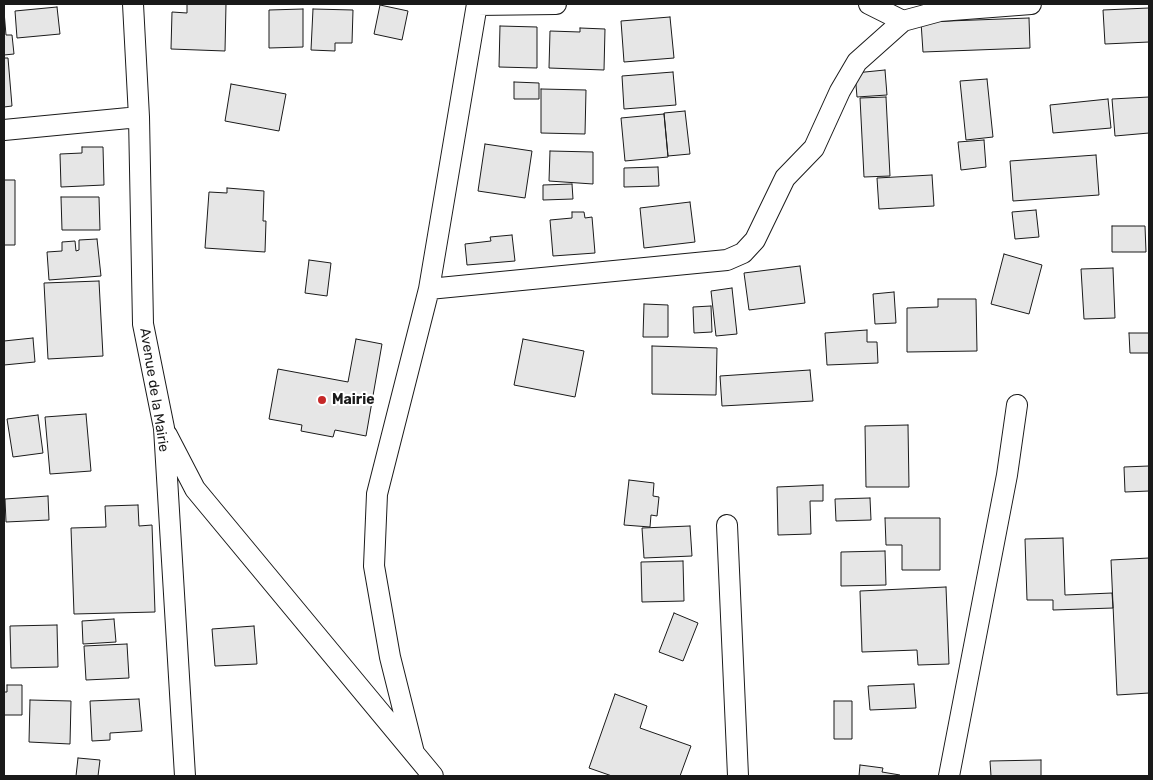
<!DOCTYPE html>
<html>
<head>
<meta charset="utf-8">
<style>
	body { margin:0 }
	#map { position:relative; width:1153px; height:780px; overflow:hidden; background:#fff; font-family:Rubik,sans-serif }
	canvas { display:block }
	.frame { position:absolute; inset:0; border:5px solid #1a1a1a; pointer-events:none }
</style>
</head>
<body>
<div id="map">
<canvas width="1153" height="780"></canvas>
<div class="frame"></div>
</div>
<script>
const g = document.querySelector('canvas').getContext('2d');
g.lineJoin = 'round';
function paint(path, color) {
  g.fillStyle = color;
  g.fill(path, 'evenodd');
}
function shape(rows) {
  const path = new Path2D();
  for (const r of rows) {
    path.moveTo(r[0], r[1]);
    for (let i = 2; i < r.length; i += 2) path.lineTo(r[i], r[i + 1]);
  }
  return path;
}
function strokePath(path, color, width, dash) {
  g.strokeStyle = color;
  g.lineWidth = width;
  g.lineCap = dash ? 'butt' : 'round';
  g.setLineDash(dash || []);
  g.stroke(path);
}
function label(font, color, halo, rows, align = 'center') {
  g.font = font + ' Rubik,sans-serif';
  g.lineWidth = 4;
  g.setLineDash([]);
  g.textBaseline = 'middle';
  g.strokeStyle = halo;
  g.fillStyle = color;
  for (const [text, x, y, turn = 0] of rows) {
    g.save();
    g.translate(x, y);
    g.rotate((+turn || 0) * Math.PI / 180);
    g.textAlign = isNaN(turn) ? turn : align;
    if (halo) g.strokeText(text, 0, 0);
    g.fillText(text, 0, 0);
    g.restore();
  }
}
const building = shape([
	[187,4,226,4,225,51,171,49,172,12,187,13,187,4],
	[380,5,408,11,402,40,374,34,380,5],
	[57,7,60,34,17,38,15,11,57,7],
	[1149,8,1149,42,1105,44,1103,10,1149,8],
	[303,9,303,47,269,48,269,10,303,9],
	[313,9,353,10,352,43,335,43,335,51,311,50,313,9],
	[4,11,6,35,12,35,14,54,4,55,4,11],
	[670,17,674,58,624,62,621,21,670,17],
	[1029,18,1030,48,923,52,921,22,1029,18],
	[500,26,537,27,537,68,499,67,500,26],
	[580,28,605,29,604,70,549,68,550,31,580,32,580,28],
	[4,58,8,58,12,106,4,107,4,58],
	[885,70,887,95,857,97,855,73,885,70],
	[673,72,676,105,624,109,622,76,673,72],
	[987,79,993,137,966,140,960,81,987,79],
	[514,82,539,83,539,99,514,99,514,82],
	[231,84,286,94,279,131,225,121,231,84],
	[541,89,586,90,585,134,541,133,541,89],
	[886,97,890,176,864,177,860,98,886,97],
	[1149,97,1149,133,1115,136,1112,99,1149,97],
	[1108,99,1111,128,1053,133,1050,105,1108,99],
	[685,111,690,154,668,156,664,113,685,111],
	[664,114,668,157,625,161,621,118,664,114],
	[984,140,986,167,961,170,958,142,984,140],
	[485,144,532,151,525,198,478,191,485,144],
	[82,147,103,147,104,185,61,187,60,154,82,153,82,147],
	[550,151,593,152,593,184,549,181,550,151],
	[1096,155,1099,195,1013,201,1010,161,1096,155],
	[658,167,659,186,624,187,624,168,658,167],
	[932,175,934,206,879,209,877,178,932,175],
	[4,180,15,180,15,245,4,245,4,180],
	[572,184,573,199,543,200,543,185,572,184],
	[227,188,264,191,263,221,266,221,265,252,205,248,209,192,227,193,227,188],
	[61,197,99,197,100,230,62,230,61,197],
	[690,202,695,242,644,248,640,208,690,202],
	[1036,210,1039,237,1015,239,1012,212,1036,210],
	[572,212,584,212,585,218,592,217,595,253,553,256,550,220,572,218,572,212],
	[1112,226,1145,226,1146,252,1112,252,1112,226],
	[512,235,515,261,467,265,465,244,491,241,490,237,512,235],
	[97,239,101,276,49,280,47,252,62,251,62,242,75,241,76,251,79,250,79,240,97,239],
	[1004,254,1042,265,1029,314,991,304,1004,254],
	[309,260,331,263,327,296,305,293,309,260],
	[800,266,805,303,749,310,744,273,800,266],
	[1113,268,1115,318,1084,319,1081,269,1113,268],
	[99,281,103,356,48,359,44,283,99,281],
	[732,288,737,334,716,336,711,291,732,288],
	[894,292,896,323,875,324,873,294,894,292],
	[938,299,976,299,977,351,907,352,907,308,938,307,938,299],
	[644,304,668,305,668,337,643,337,644,304],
	[711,306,712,332,694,333,693,307,711,306],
	[867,330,867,342,877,342,878,363,827,365,825,333,867,330],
	[1129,333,1149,333,1149,353,1130,353,1129,333],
	[33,338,35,362,4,365,4,341,33,338],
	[356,339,382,344,366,436,335,430,333,437,301,431,302,425,269,419,278,369,348,382,356,339],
	[523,339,584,351,575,397,514,385,523,339],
	[652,346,717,348,716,395,652,394,652,346],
	[810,370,813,401,722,406,720,376,810,370],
	[86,414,91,471,50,474,45,417,86,414],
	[38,415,43,453,13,457,7,419,38,415],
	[908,425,909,487,866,487,865,426,908,425],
	[1149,466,1149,491,1125,492,1124,467,1149,466],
	[629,480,654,483,653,496,659,497,657,516,651,515,650,527,624,525,629,480],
	[823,485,823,501,810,501,811,534,778,535,777,487,823,485],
	[48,496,49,520,6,522,5,499,48,496],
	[870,498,871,520,836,521,835,499,870,498],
	[138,505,139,526,152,525,155,612,74,614,71,528,106,527,105,506,138,505],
	[885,518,940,518,940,570,902,570,902,545,886,545,885,518],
	[690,526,692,556,644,558,642,528,690,526],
	[1063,538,1065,595,1112,593,1113,608,1053,610,1053,600,1027,600,1025,539,1063,538],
	[885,551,886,585,841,586,841,552,885,551],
	[1149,558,1149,693,1117,695,1111,560,1149,558],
	[683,561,684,601,642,602,641,562,683,561],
	[946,587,949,664,918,665,917,650,862,652,860,591,946,587],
	[674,613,698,623,683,661,659,652,674,613],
	[114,619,116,642,83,644,82,621,114,619],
	[57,625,58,667,11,668,10,626,57,625],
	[254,626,257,664,215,666,212,629,254,626],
	[127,644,129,678,86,680,84,646,127,644],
	[914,684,916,708,870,710,868,686,914,684],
	[7,685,22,685,22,715,4,715,4,692,7,692,7,685],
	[615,694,647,706,640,728,691,746,680,776,612,776,589,768,615,694],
	[139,699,142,731,110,733,110,740,92,741,90,701,139,699],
	[30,700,71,701,70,744,29,742,30,700],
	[834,701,852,701,852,739,834,739,834,701],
	[78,758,100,760,98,776,76,776,78,758],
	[1041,760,1041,776,991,776,990,761,1041,760],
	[860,765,883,768,882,772,900,775,900,776,859,776,860,765]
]);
paint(building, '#e6e6e6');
strokePath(building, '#1a1a1a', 1);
const minor = shape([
	[133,4,139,117,143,324,164,428,185,776],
	[869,4,903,21,940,11,1031,4],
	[477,5,556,4],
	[4,130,139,117],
	[429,289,727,260,743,253,755,240,785,178,814,148,840,91,857,62,903,21],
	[167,435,195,489,433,776],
	[727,525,738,776],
	[414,753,390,657,374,566,377,494,429,289,477,4],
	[949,776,1007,475,1017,405]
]);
strokePath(minor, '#1a1a1a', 22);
strokePath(minor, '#fff', 20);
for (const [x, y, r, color] of [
	[322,400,5,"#c62828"]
]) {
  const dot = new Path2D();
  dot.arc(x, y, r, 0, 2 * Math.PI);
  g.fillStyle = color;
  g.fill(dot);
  strokePath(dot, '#fff', 2);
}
label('14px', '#1a1a1a', '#fff', [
	["Avenue de la Mairie",154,390,81]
]);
label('bold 14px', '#1a1a1a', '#fff', [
	["Mairie",332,400]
], 'left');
</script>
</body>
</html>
